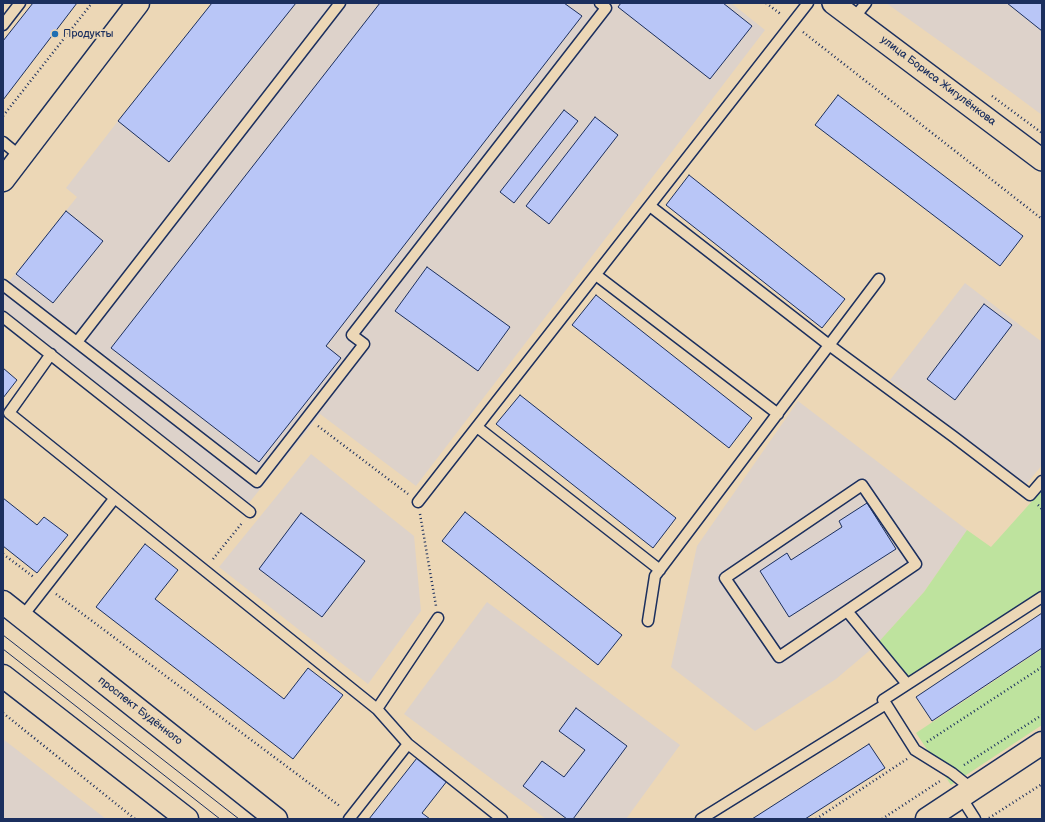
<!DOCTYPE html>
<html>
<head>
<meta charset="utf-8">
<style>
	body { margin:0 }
	#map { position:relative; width:1045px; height:822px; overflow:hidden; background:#ecd7b6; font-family:"Balsamiq Sans",sans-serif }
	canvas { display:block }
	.frame { position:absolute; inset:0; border:4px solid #1b2f5e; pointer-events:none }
</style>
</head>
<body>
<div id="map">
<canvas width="1045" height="822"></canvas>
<div class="frame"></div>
</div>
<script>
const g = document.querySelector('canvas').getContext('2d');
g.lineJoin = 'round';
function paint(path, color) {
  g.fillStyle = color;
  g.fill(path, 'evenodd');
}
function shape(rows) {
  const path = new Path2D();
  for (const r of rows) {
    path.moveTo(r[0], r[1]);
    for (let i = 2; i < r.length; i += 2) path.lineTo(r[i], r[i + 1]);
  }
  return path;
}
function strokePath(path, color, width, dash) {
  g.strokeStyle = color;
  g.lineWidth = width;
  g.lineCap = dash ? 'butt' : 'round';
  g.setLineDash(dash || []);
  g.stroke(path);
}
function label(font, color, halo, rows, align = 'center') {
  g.font = font + ' "Balsamiq Sans",sans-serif';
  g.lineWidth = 3.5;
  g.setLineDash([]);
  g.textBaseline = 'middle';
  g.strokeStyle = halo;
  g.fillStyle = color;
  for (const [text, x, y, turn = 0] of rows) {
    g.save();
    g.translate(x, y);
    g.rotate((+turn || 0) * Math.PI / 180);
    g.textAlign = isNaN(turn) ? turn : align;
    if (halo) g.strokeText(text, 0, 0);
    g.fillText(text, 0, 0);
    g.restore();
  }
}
paint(shape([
	[212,3,731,3,765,30,416,486,320,414,249,503,3,309,3,289,77,197,66,188,118,121],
	[886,3,1042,3,1042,115,1011,92],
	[965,283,1042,342,1042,465,1026,485,890,380],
	[798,401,967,530,924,592,875,646,836,679,755,731,671,667,697,546],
	[311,454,414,536,421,611,368,684,219,567],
	[487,602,680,745,626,819,546,819,404,714],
	[3,739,106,819,3,819]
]), '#ddd2ca');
paint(shape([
	[1042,490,1042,597,907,684,875,646,924,592,967,530,991,547],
	[1042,649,1042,725,951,785,916,733]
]), '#bee39e');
const building = shape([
	[33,3,77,3,3,100,3,41,33,3],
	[212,3,296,3,169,162,118,121,212,3],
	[380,3,564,3,582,16,326,346,341,358,259,462,111,348,380,3],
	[621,3,723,3,752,26,710,79,618,7,621,3],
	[1007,3,1042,3,1042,31,1007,3],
	[838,95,1023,236,1000,266,815,125,838,95],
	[564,110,578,121,514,203,500,192,564,110],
	[595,117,618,135,549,224,526,206,595,117],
	[689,175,845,299,822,328,666,205,689,175],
	[66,211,103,241,53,303,16,274,66,211],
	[427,267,510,327,478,371,395,311,427,267],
	[596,295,752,418,729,448,572,325,596,295],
	[984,304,1012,325,955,400,927,379,984,304],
	[3,368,17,380,3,398,3,368],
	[520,395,676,518,653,548,496,424,520,395],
	[3,498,37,525,44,517,68,535,37,573,3,546,3,498],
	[867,503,896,549,789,617,760,571,787,553,791,560,842,527,839,521,867,503],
	[465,512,622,635,598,665,442,541,465,512],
	[301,513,365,561,322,617,259,569,301,513],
	[145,544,178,570,155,599,284,699,308,668,343,695,293,759,96,607,145,544],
	[1042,613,1042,648,932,721,916,697,1042,613],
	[576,708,627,746,573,819,567,819,523,786,542,761,564,777,585,750,559,731,576,708],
	[869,744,885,768,805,819,752,819,869,744],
	[417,758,447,781,422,813,430,819,369,819,417,758]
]);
paint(building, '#b9c6f7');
strokePath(building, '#1b2f5e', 1);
const service = shape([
	[854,18,866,3],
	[3,25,20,3],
	[3,142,21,157],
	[650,206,829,345,954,437,1030,495,1042,481],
	[596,275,778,414],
	[3,285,257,482,364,344,352,335,606,8,600,3],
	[3,317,250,512],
	[77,342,340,3],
	[51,354,9,413,377,709,408,744],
	[477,427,660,570],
	[862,485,916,564,779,657,725,578,862,485],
	[418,502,808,3],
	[847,611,907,684],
	[22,617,114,499],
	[648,621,655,576,879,279],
	[886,704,883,700,1042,597],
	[377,709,438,618],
	[961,797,975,819],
	[349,819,408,744,502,819],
	[701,819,886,704,915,750,952,773,972,789]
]);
const minor = shape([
	[833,3,1042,160]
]);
const tertiary = shape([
	[3,180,138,3],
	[927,819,1042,743]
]);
const secondary = shape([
	[3,602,276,819],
	[3,676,187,819]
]);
strokePath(service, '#1b2f5e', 13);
strokePath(minor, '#1b2f5e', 24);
strokePath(tertiary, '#1b2f5e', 25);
strokePath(secondary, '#1b2f5e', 25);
strokePath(shape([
	[766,3,782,15],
	[803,32,1042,219],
	[992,96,1042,133],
	[3,116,92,3],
	[318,426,408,494],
	[1038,505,1042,509],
	[420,514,436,606],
	[3,554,35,578],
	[213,559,242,523],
	[56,594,341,807],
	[3,713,135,819],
	[927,742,1042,667],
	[964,765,1042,715],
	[989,818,1042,784],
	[816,819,907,759],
	[882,819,940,781]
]), '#1b2f5e', 2.5, [1, 3]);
strokePath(service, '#ecd7b6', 10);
strokePath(minor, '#ecd7b6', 21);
strokePath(tertiary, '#ecd7b6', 22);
strokePath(secondary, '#ecd7b6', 22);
strokePath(shape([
	[3,635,239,819],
	[3,649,220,819]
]), '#1b2f5e', 1);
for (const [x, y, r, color] of [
	[55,34,4,"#1f6fb2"]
]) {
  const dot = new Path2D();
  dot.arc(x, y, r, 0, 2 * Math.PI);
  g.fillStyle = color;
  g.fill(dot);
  strokePath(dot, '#ecd7b6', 1.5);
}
label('11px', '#1b2f5e', '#ecd7b6', [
	["Продукты",63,34]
], 'left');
label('11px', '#1b2f5e', '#ecd7b6', [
	["улица Бориса Жигулёнкова",938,81,37],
	["проспект Будённого",140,711,38]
]);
</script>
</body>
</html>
